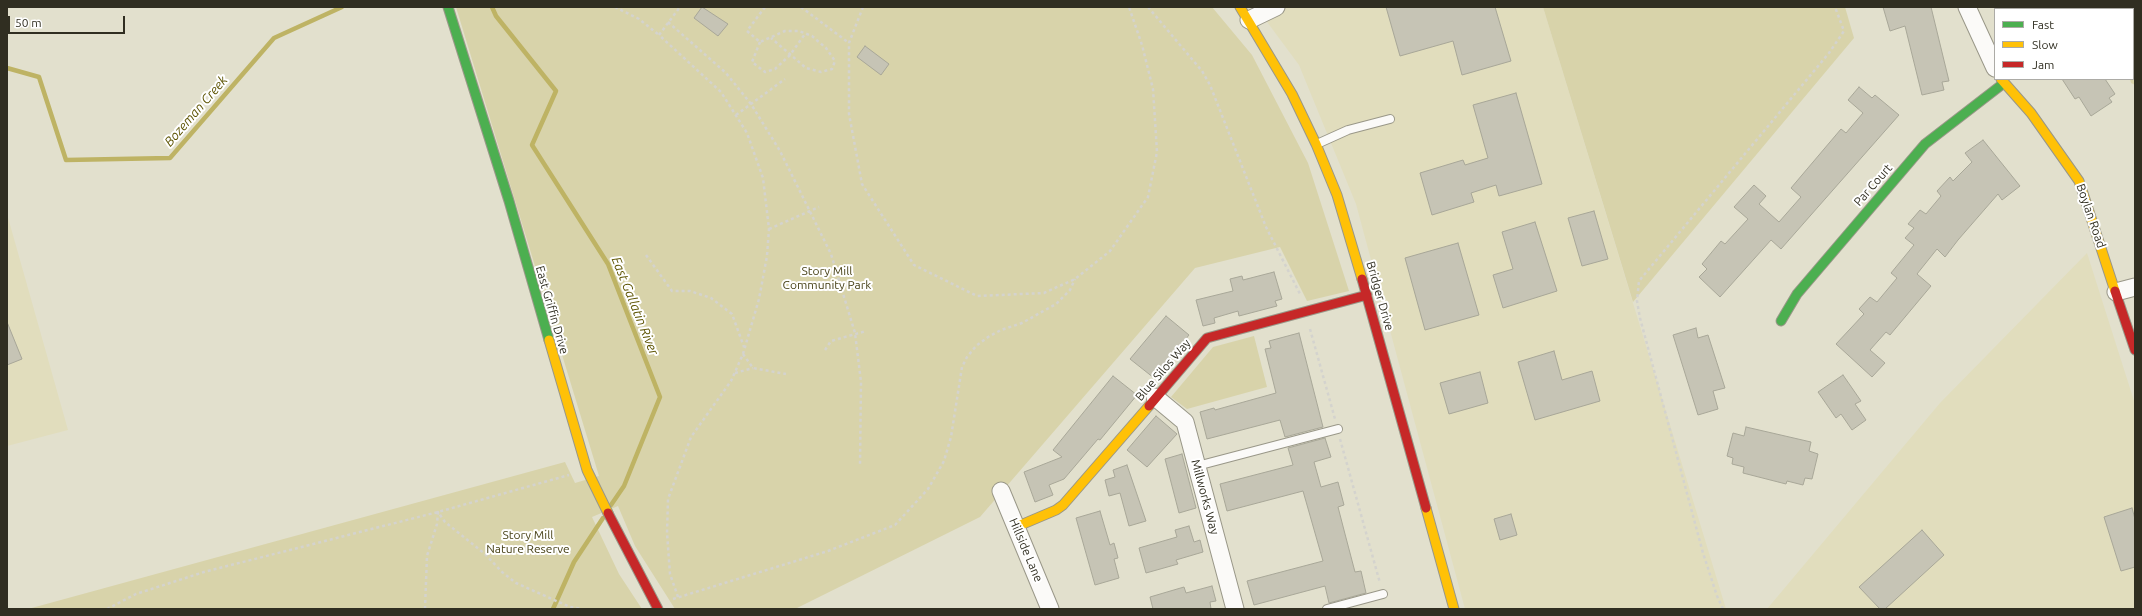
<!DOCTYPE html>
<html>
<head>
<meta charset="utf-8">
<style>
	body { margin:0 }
	#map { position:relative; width:2142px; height:616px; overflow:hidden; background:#e2e0cd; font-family:Ubuntu,sans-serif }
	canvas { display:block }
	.frame { position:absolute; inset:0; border:8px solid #302e21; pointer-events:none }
	.legend { position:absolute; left:1994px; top:8px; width:140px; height:72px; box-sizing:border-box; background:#fff; border:1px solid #acaba6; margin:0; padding:5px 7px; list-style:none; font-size:12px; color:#302e21 }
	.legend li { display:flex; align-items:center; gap:8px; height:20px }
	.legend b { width:20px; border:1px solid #acaba6 }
	.scale { position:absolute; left:8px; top:16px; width:117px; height:18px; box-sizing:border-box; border:2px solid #302e21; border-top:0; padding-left:5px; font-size:12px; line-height:14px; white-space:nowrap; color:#302e21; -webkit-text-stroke:3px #fff; paint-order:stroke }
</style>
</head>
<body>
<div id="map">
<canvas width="2142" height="616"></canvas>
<div class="frame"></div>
<ul class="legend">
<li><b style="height:5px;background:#4caf50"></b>Fast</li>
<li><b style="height:5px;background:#ffc107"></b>Slow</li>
<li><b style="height:5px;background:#c62828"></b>Jam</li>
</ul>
<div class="scale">50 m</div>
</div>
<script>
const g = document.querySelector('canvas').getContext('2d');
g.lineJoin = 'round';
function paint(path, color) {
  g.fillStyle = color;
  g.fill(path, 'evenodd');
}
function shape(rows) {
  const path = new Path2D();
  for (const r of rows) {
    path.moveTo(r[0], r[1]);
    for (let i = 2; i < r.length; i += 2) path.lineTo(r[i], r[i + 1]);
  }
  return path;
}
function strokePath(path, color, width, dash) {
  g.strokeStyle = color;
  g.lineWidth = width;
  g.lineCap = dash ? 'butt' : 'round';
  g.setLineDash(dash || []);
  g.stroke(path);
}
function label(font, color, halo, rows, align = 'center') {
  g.font = font + ' Ubuntu,sans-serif';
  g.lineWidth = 4;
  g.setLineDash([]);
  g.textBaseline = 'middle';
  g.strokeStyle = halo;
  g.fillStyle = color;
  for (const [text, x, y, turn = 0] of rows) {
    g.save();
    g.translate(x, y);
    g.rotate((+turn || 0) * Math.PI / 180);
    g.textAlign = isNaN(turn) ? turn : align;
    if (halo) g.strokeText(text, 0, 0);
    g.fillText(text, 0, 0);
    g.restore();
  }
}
paint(shape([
	[1256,7,1543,7,1726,609,1465,609,1356,204,1299,65],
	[7,214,68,430,7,446],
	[2087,253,2135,404,2135,609,1767,609,1940,403]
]), '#e1ddbd');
paint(shape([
	[456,7,1212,7,1252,55,1308,163,1349,291,1307,301,1280,247,1195,268,980,517,795,609,675,609,635,546,618,506,592,517,619,574,642,609,28,609,565,462,575,483,599,476],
	[1543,7,1845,7,1854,38,1633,302],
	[2105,7,2135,7,2135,85,2131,83,2130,79,2133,79,2133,9,2106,9],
	[1254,336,1267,387,1187,409,1171,397,1213,347]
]), '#d8d3aa');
strokePath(shape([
	[492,7,496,16,556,91,532,145,608,264,660,397,624,486,611,505],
	[7,68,39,77,66,160,170,158,274,38,342,7],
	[553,609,574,562,603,518]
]), '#beb364', 4.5);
const building = shape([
	[702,7,728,24,718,36,694,18,702,7],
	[1386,7,1495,7,1511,61,1462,75,1453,41,1400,56,1386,7],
	[1883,7,1931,7,1949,81,1942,82,1944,90,1922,95,1905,26,1890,31,1883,7],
	[865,46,889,64,881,75,857,57,865,46],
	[2062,79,2105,79,2115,94,2109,98,2112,102,2091,116,2079,97,2075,99,2062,79],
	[1859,87,1872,98,1875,95,1899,115,1781,249,1771,240,1720,297,1699,277,1707,269,1702,264,1721,241,1725,244,1748,219,1734,207,1754,185,1766,196,1759,204,1779,222,1801,197,1791,188,1841,129,1846,133,1863,113,1848,100,1859,87],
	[1516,93,1542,184,1499,196,1496,185,1471,193,1474,202,1432,215,1420,173,1463,160,1465,165,1488,158,1473,105,1516,93],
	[1983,140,2020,186,2002,200,1998,194,1958,240,1945,257,1937,249,1917,274,1931,286,1890,335,1886,332,1870,350,1885,363,1872,377,1836,344,1864,314,1859,309,1870,297,1877,302,1897,278,1891,273,1914,245,1905,238,1914,228,1908,224,1920,210,1926,214,1941,196,1937,191,1950,177,1953,181,1972,162,1965,153,1983,140],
	[1594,211,1608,259,1582,266,1568,218,1594,211],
	[1535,222,1557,291,1503,308,1493,275,1513,269,1502,232,1535,222],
	[1458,243,1479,315,1425,330,1405,258,1458,243],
	[1274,272,1282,299,1275,301,1277,306,1239,316,1238,311,1214,318,1215,323,1203,326,1196,300,1233,291,1230,279,1242,276,1243,280,1274,272],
	[1166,316,1189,335,1154,378,1130,359,1166,316],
	[7,322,22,359,7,365,7,322],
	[1696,328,1698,338,1708,335,1725,388,1713,391,1718,409,1698,415,1673,335,1696,328],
	[1299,333,1323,427,1285,437,1280,420,1207,439,1200,412,1214,408,1215,410,1276,393,1265,349,1271,348,1269,341,1299,333],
	[1554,351,1562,380,1592,371,1600,401,1535,420,1518,362,1554,351],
	[1480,372,1488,403,1449,414,1440,383,1480,372],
	[1843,375,1861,401,1855,404,1866,420,1852,430,1841,414,1836,418,1818,392,1843,375],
	[1113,376,1137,395,1100,440,1098,439,1064,479,1049,485,1053,495,1035,502,1024,472,1062,457,1053,450,1113,376],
	[1156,416,1177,434,1147,467,1127,450,1156,416],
	[1746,427,1811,442,1809,451,1818,454,1812,479,1805,478,1803,485,1787,481,1786,484,1743,473,1744,467,1732,464,1733,458,1727,456,1733,433,1744,436,1746,427],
	[1325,438,1331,457,1314,462,1321,487,1338,482,1344,505,1338,507,1345,534,1355,572,1361,571,1366,593,1329,603,1325,586,1254,605,1247,581,1323,561,1303,491,1227,511,1220,484,1293,465,1288,448,1325,438],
	[1182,454,1196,508,1179,513,1165,459,1182,454],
	[1127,465,1146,521,1129,526,1120,493,1109,496,1105,480,1115,477,1113,470,1127,465],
	[2132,508,2135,519,2135,567,2121,571,2104,517,2132,508],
	[1100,511,1110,545,1114,543,1118,558,1114,559,1119,578,1095,585,1076,518,1100,511],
	[1511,514,1517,535,1500,540,1494,519,1511,514],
	[1189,526,1194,542,1200,540,1203,552,1176,560,1178,564,1146,573,1139,548,1177,537,1175,530,1189,526],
	[1922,530,1944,555,1885,609,1880,609,1859,587,1922,530],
	[1212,586,1216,601,1210,602,1211,609,1153,609,1150,597,1184,587,1186,593,1212,586]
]);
paint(building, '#c6c4b5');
strokePath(building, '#a8a798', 1);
const lane = shape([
	[1317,144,1348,130,1390,119],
	[1197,466,1338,429],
	[1327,609,1383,594]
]);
const street = shape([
	[1967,7,1995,68],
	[1249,20,1276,7],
	[2116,292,2135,287],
	[1155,397,1185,422,1235,609],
	[1001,491,1050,609]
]);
const fast = shape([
	[448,7,509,201,549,340],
	[1781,321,1797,294,1925,144,2004,83]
]);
const slow = shape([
	[1240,7,1292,94,1316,144,1337,195,1362,279],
	[2001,79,2031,113,2079,181,2115,291],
	[549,340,587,470,608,513],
	[1426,508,1454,609],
	[1016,527,1056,510,1063,505,1149,406]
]);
const jam = shape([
	[1362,279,1426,508],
	[2115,291,2135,350],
	[1149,406,1207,338,1367,295],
	[608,513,658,609]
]);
strokePath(lane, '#999788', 10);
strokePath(street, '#999788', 19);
strokePath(fast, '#999788', 11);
strokePath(slow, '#999788', 11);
strokePath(jam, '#999788', 11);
strokePath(shape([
	[615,7,639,19,659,35],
	[765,7,747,31,760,42,785,31,799,31,812,36,826,48,835,61,832,69,821,72,806,68,771,38],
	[801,7,849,43],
	[863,7,849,43,849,114,862,184,914,265,977,296,1044,293,1075,279,1110,251,1148,197,1157,152,1153,89,1142,45,1129,7],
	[1148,7,1202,71,1210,85,1266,227,1300,294],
	[668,22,726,73,751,104,780,151,831,254,855,333,861,382,860,466],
	[760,42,752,62,765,72,775,69,790,55,805,34],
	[736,115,785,79],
	[769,229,819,207],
	[646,255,672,291,690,291,711,298,732,314,744,347],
	[1310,329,1335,419],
	[825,350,831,341,866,331],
	[743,354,753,368,786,374],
	[735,373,753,368],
	[1340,439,1380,583],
	[678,597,670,574,667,533,668,499,691,437,731,381,743,354,759,299,767,256,769,229,763,178,747,133,721,92,659,35,680,7],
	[673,599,828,551,895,525,928,489,944,461,951,437,962,367,967,357,976,346,988,337,1001,330,1022,323,1056,304,1070,290,1075,279],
	[107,609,136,594,204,572,438,512,569,475],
	[425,609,427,556,437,524,438,512,445,522,485,554,502,572,516,583,570,607,582,609],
	[1723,609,1717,596,1703,553,1640,318,1637,301,1639,281,1829,53,1844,31,1835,7]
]), '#d4d3ce', 2.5, [3, 3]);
strokePath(lane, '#fbfaf8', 8);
strokePath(street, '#fbfaf8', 17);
strokePath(fast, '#4caf50', 9);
strokePath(slow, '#ffc107', 9);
strokePath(jam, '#c62828', 9);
label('12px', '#302e21', '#fff', [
	["Par Court",1873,185,-49],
	["Boylan Road",2091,216,71],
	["Bridger Drive",1380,296,74],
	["East Griffin Drive",552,310,74],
	["Blue Silos Way",1163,370,-49],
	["Millworks Way",1205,497,75],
	["Hillside Lane",1026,550,67]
]);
label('12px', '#474116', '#fff', [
	["Story Mill",827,271],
	["Community Park",827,285],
	["Story Mill",528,535],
	["Nature Reserve",528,549]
]);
label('italic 13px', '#5c5300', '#fff', [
	["Bozeman Creek",196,111,-49],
	["East Gallatin River",635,306,68]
]);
</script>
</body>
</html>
